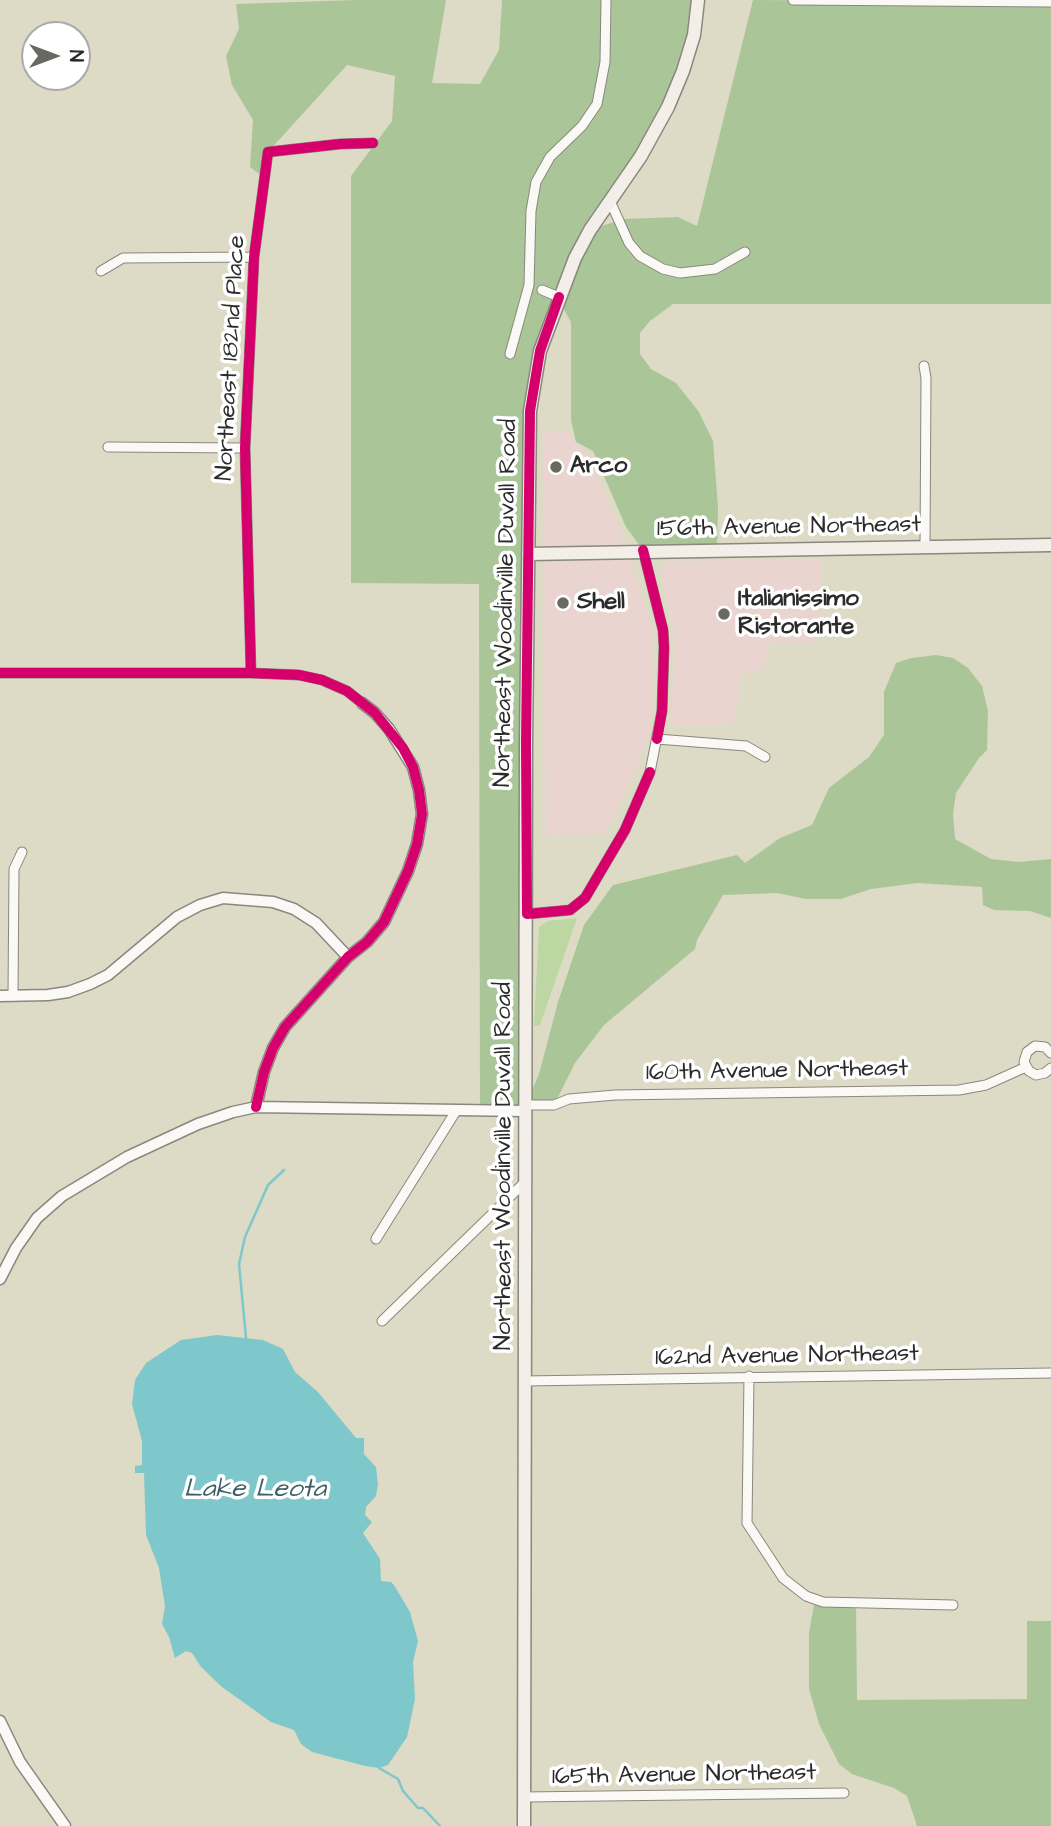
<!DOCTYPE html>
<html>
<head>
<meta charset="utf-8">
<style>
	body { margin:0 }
	#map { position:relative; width:1051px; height:1826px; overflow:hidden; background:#dddac6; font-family:"Architects Daughter",sans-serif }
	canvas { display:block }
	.north { position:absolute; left:21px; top:21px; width:70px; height:70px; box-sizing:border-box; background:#fff; border:2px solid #aaa; border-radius:50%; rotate:90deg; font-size:19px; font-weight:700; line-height:28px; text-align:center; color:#2b2b2b }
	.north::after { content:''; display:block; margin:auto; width:24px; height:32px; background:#696861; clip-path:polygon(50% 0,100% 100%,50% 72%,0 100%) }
</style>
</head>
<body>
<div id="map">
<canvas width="1051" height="1826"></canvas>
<div class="north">N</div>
</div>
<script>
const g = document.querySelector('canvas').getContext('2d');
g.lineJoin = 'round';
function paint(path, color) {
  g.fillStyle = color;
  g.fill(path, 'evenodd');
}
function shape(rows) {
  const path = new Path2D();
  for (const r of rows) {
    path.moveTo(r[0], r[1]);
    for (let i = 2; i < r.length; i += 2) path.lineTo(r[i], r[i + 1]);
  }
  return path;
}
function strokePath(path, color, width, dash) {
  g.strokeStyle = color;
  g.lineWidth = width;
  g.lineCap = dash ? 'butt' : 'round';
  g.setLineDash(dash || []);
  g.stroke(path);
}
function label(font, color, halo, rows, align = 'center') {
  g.font = font + ' "Architects Daughter",sans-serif';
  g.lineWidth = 7;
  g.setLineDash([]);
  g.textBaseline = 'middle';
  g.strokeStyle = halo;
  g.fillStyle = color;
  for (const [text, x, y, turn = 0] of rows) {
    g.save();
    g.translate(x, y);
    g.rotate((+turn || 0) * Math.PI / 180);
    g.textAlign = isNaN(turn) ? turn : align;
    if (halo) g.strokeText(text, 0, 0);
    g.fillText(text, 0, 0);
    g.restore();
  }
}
paint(shape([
	[551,431,569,432,573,440,586,452,619,527,654,632,654,698,648,739,617,812,604,834,545,835,543,434],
	[822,559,818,642,767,643,766,667,739,676,739,701,731,724,673,726,671,721,675,644,672,622,661,575,665,564,670,561]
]), '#ead4d0');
paint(shape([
	[577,918,540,1025,534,1026,539,927,548,921]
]), '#bcd7a2');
paint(shape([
	[356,0,446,0,432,83,480,84,499,50,502,0,698,0,668,107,592,229,624,219,678,217,697,226,753,0,1051,2,1051,304,673,304,650,321,640,333,640,354,651,369,676,383,699,412,713,441,718,507,717,548,643,550,626,527,593,451,576,442,571,420,571,322,557,297,533,384,527,1102,539,1074,558,1002,584,925,613,885,737,855,745,863,780,838,812,825,829,788,869,757,884,735,884,692,896,663,912,658,936,655,953,658,968,668,982,686,988,711,987,750,979,758,956,793,953,814,955,839,991,859,1019,862,1051,859,1051,918,1030,911,994,910,983,905,982,887,918,883,871,889,841,899,806,899,777,893,723,895,697,940,695,949,604,1025,575,1063,557,1099,526,1105,480,1107,479,584,351,583,351,176,392,121,395,76,347,65,268,152,262,176,250,167,253,120,232,85,226,56,239,29,236,4],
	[815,1599,856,1602,857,1700,1027,1699,1027,1621,1051,1621,1051,1826,917,1826,907,1796,894,1788,852,1774,839,1764,819,1724,809,1689,809,1633]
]), '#aac698');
paint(shape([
	[217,1335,263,1340,283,1349,295,1372,318,1392,356,1438,364,1438,364,1454,376,1467,378,1485,376,1496,366,1507,365,1515,372,1522,363,1533,380,1559,381,1581,391,1582,394,1585,410,1612,418,1641,413,1662,415,1699,407,1737,388,1765,379,1768,365,1766,312,1752,301,1744,294,1730,271,1722,222,1687,201,1667,192,1653,186,1651,175,1658,169,1637,162,1624,165,1606,159,1568,146,1535,144,1473,135,1473,135,1466,142,1465,142,1441,132,1404,135,1380,146,1363,181,1340]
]), '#7ec8cb');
strokePath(shape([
	[246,1338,239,1264,245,1237,268,1185,284,1170],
	[379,1768,398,1779,403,1791,418,1808,423,1808,440,1826]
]), '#7ec8cb', 2.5);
const minor = shape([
	[793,0,1051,2],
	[610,201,629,243,640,256,663,269,680,273,715,269,745,252],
	[101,271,123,258,254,257],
	[542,290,559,297],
	[510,354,529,285,531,211,536,182,550,157,582,126,597,104,605,62,606,0],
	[924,366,926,378,925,547],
	[108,447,245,448],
	[0,673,251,673,299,675,322,680,347,691,362,703],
	[251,673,245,448,254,257,268,152,340,144,373,143],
	[657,739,746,746,765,757],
	[527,914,570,910,585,898,625,830,650,772,662,711,664,647,663,630,643,550],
	[13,996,14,869,22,852],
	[1051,1053,1045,1047,1035,1046,1027,1052,1024,1062,1029,1071,1036,1075,1045,1073,1051,1068],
	[526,1105,554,1105,569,1099,615,1095,959,1090,986,1085,1026,1067],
	[376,1239,456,1111],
	[382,1321,525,1182],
	[749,1376,747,1523,783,1578,806,1596,823,1602,953,1605],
	[524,1381,1051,1373],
	[524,1797,844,1793]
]);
const tertiary = shape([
	[0,996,48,995,68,992,90,984,108,975,177,917,200,905,223,898,273,902,294,909,316,923,348,957],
	[256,1107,264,1072,273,1048,285,1027,348,957,367,942,384,922,408,871,417,844,422,814,419,790,413,767,389,729,375,713,362,703],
	[0,1279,16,1248,37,1218,62,1196,127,1157,198,1124,233,1112,256,1107,526,1111],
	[0,1721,20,1762,65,1826]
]);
const secondary = shape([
	[528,554,1051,545],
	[524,1826,526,743,530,411,540,351,575,258,590,230,641,156,668,107,683,71,694,35,698,0]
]);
strokePath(minor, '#89887e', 11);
strokePath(tertiary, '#89887e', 13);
strokePath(secondary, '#89887e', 15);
strokePath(minor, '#faf9f6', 9);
strokePath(tertiary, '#faf9f6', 10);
strokePath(secondary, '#f3efe8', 12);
strokePath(shape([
	[559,297,540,351,530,411,526,743,527,914,570,910,585,898,625,830,650,772],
	[643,550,663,630,664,647,662,711,657,739],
	[0,673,251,673,299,675,322,680,347,691,375,713,403,748,413,767,419,790,422,814,417,844,408,871,384,922,367,942,348,957,285,1027,273,1048,264,1072,256,1107],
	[251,673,245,448,254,257,268,152,340,144,373,143]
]), '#d6006c', 10);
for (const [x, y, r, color] of [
	[556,467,7,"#696861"],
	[563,603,7,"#696861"],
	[724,614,7,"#696861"]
]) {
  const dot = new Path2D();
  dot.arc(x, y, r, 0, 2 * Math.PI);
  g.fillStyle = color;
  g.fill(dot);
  strokePath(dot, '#fff', 2.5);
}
label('24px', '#2b2b2b', '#fff', [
	["Northeast 182nd Place",232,358,-87],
	["156th Avenue Northeast",789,528,-1],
	["Northeast Woodinville Duvall Road",507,603,-89],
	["160th Avenue Northeast",777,1072,-1],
	["Northeast Woodinville Duvall Road",505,1166,-90],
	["162nd Avenue Northeast",787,1357,-1],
	["165th Avenue Northeast",684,1776,-1]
]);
label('bold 24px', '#2b2b2b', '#fff', [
	["Arco",570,467],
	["Italianissimo",738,600],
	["Ristorante",738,628],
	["Shell",577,603]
], 'left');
label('italic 26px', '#3a6064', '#fff', [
	["Lake Leota",255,1491]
]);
</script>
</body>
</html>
